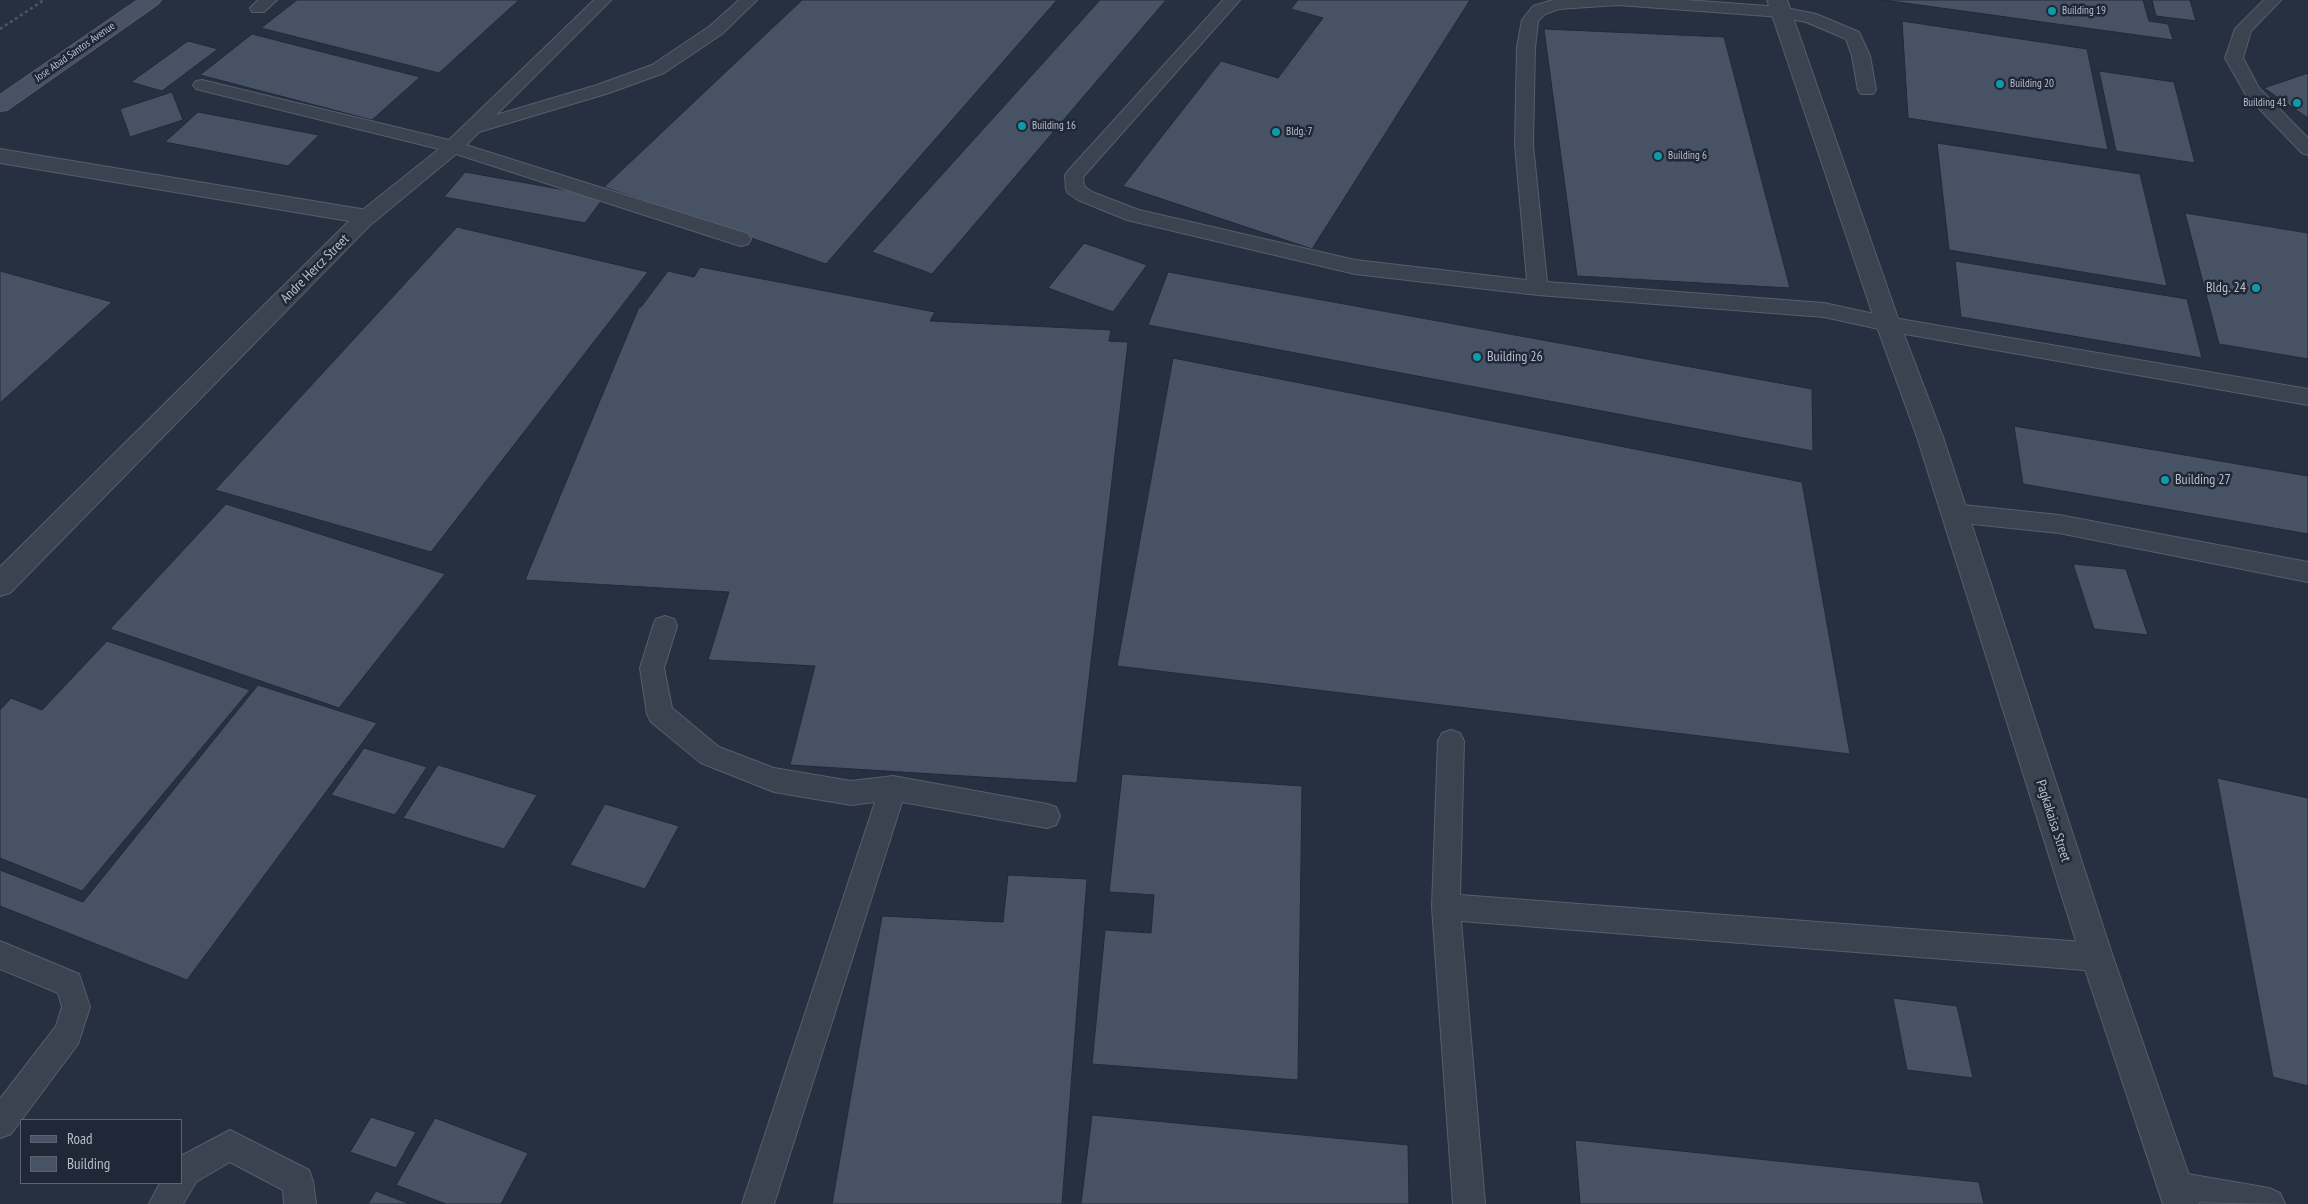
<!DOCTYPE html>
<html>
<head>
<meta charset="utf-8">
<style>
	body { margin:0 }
	#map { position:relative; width:2308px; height:1204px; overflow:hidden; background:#273041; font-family:"PT Sans Narrow",sans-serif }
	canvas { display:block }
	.legend { position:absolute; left:20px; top:1119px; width:162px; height:65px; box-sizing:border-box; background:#202736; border:1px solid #5d6372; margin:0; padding:6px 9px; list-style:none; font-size:15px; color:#b8becb }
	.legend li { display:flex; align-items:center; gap:10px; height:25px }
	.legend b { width:25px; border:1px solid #5d6372 }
</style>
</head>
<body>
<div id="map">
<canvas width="2308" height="1204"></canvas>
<ul class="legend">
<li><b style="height:6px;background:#495164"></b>Road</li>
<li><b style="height:14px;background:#485265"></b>Building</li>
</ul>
</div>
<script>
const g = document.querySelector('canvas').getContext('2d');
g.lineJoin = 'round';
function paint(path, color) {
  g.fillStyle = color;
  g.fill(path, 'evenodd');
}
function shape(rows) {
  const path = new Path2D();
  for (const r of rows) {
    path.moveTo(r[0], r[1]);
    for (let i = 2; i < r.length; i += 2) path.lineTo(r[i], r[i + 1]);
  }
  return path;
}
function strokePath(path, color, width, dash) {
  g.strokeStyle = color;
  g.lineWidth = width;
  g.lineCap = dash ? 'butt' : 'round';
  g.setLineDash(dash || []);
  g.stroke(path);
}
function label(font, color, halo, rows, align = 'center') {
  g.font = font + ' "PT Sans Narrow",sans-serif';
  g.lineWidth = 5;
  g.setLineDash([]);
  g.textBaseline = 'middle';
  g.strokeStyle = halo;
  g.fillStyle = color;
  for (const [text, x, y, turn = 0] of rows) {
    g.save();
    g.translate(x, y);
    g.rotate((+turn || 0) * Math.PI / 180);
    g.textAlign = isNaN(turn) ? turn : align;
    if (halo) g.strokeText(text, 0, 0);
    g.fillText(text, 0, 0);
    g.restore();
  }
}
const building = shape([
	[297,0,519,0,439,73,261,28,297,0],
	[802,0,1057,0,826,264,604,187,802,0],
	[1100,0,1166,0,932,274,872,252,1100,0],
	[1298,0,1470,0,1312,249,1123,186,1221,61,1278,78,1323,18,1291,9,1298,0],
	[1883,0,2143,0,2149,21,2168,24,2173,40,1883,0],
	[2152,0,2190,0,2196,21,2156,16,2152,0],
	[1902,21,2087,49,2108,150,1908,118,1902,21],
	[1544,29,1724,37,1790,288,1577,276,1544,29],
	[252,34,420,77,372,120,200,75,252,34],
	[188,41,218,49,162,91,131,82,188,41],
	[2099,71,2174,82,2195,163,2116,151,2099,71],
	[2308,73,2308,118,2264,88,2308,73],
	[172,92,183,120,130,137,120,109,172,92],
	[198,112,319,135,288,166,165,142,198,112],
	[1937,143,2140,174,2167,286,1949,250,1937,143],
	[465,172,604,197,585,223,444,197,465,172],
	[2185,213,2308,233,2308,359,2219,344,2185,213],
	[457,227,648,272,431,552,215,490,457,227],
	[1084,243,1147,265,1113,312,1048,288,1084,243],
	[1955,261,2187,299,2202,358,1961,317,1955,261],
	[700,267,935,312,930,321,1111,330,1109,341,1128,342,1077,783,790,765,815,666,708,660,729,592,525,580,639,307,641,307,668,271,694,277,700,267],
	[0,271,112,302,0,403,0,271],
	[1168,272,1812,389,1813,451,1148,325,1168,272],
	[1173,358,1802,482,1850,754,1117,666,1173,358],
	[2014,426,2308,476,2308,534,2023,484,2014,426],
	[226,504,445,574,339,708,110,629,226,504],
	[2073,564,2126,569,2148,635,2094,629,2073,564],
	[107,641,250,690,82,891,0,858,0,710,11,698,42,710,107,641],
	[258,685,377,723,187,980,0,906,0,870,83,902,258,685],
	[364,748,427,767,395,815,331,795,364,748],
	[438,765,537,795,504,849,403,818,438,765],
	[1122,774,1302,786,1298,1080,1092,1064,1105,930,1151,933,1154,895,1109,892,1122,774],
	[2217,778,2308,798,2308,1086,2273,1077,2217,778],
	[605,804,679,826,645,889,570,865,605,804],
	[1008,875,1087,879,1062,1204,832,1204,882,916,1003,922,1008,875],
	[1893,998,1957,1006,1973,1078,1907,1070,1893,998],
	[1092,1115,1408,1145,1409,1204,1081,1204,1092,1115],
	[371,1117,416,1132,396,1168,350,1152,371,1117],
	[435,1118,528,1153,501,1204,446,1204,396,1185,435,1118],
	[1575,1140,1979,1182,1984,1204,1580,1204,1575,1140],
	[376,1191,410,1204,368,1204,376,1191]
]);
paint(building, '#485265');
strokePath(building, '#222a38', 1);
const service = shape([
	[258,0,277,0,264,12,252,12,250,8,258,0],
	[594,0,611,0,496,115,597,85,652,65,710,26,739,0,757,0,722,34,664,73,609,93,479,132,466,145,748,234,751,239,748,244,741,246,734,244,456,154,374,222,367,223,360,222,357,217,360,212,439,149,196,89,193,85,196,81,202,80,449,140,594,0],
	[1223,0,1240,0,1083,177,1084,186,1092,192,1139,210,1355,260,1527,280,1515,145,1517,48,1522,20,1533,6,1553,0,1686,0,1781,7,1816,14,1859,32,1870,56,1876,90,1873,94,1861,94,1858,90,1852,56,1846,39,1806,22,1781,17,1618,5,1559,9,1545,14,1538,21,1535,48,1533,145,1547,282,1824,303,1888,317,2308,389,2308,405,1888,331,1824,317,1538,295,1355,274,1127,220,1078,200,1068,193,1066,189,1065,176,1067,172,1223,0],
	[2264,0,2281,0,2251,31,2243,58,2259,88,2308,138,2308,155,2302,153,2246,95,2225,58,2235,29,2264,0],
	[1953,504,2059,515,2308,562,2308,582,2059,533,1953,522,1945,519,1942,513,1945,507,1953,504],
	[665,616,674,619,677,626,664,668,672,708,719,747,774,768,851,781,893,776,1047,804,1056,807,1060,816,1056,825,1047,828,902,802,774,1204,742,1204,875,802,851,805,774,792,701,763,651,722,647,714,640,668,653,626,656,619,665,616],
	[1451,730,1460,733,1464,741,1460,895,2097,943,2107,947,2111,957,2107,967,2097,971,1461,921,1485,1204,1453,1204,1432,907,1438,741,1442,733,1451,730],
	[0,941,79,974,90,1007,78,1044,11,1134,0,1138,0,1099,56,1026,62,1007,58,993,0,969,0,941],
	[230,1130,309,1170,313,1181,316,1204,284,1204,283,1190,230,1162,196,1182,183,1204,149,1204,160,1183,181,1183,181,1156,230,1130],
	[2176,1172,2269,1188,2280,1193,2285,1204,2176,1202,2165,1198,2161,1187,2165,1176,2176,1172]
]);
const minor = shape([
	[1767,0,1787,0,1900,324,1943,437,2113,957,2199,1204,2163,1204,2081,957,1917,437,1876,324,1767,0],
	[0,149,367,210,375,212,378,217,10,593,0,596,0,567,349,221,0,163,0,149]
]);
const secondary = shape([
	[138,0,161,0,158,4,7,110,0,111,0,95,138,0]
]);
strokePath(service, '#565e6b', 2);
strokePath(minor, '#565e6b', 2);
strokePath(secondary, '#565e6b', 2);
strokePath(shape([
	[0,29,44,0]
]), '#475a5f', 2.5, [3, 3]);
paint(service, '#3b4351');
paint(minor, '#3b4351');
paint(secondary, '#495164');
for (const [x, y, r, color] of [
	[2052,11,5,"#0f9aa8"],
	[2000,84,5,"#0f9aa8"],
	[2297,103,5,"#0f9aa8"],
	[1022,126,5,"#0f9aa8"],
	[1276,132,5,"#0f9aa8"],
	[1658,156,5,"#0f9aa8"],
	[2256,288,5,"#0f9aa8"],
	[1477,357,5,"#0f9aa8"],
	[2165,480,5,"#0f9aa8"]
]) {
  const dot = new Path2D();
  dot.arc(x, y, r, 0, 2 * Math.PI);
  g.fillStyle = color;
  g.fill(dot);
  strokePath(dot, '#202736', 2);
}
label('11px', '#b8becb', '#202736', [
	["Building 19",2062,11],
	["Building 20",2010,84],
	["Building 41",2287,103,"right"],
	["Building 16",1032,126],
	["Bldg. 7",1286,132],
	["Building 6",1668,156]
], 'left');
label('11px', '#b8becb', '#202736', [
	["Jose Abad Santos Avenue",75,52,-35]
]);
label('14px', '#b8becb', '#202736', [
	["Andre Hercz Street",315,269,-45],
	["Pagkakaisa Street",2053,821,72]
]);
label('14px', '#b8becb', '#202736', [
	["Bldg. 24",2246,288,"right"],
	["Building 26",1487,357],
	["Building 27",2175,480]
], 'left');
</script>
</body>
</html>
